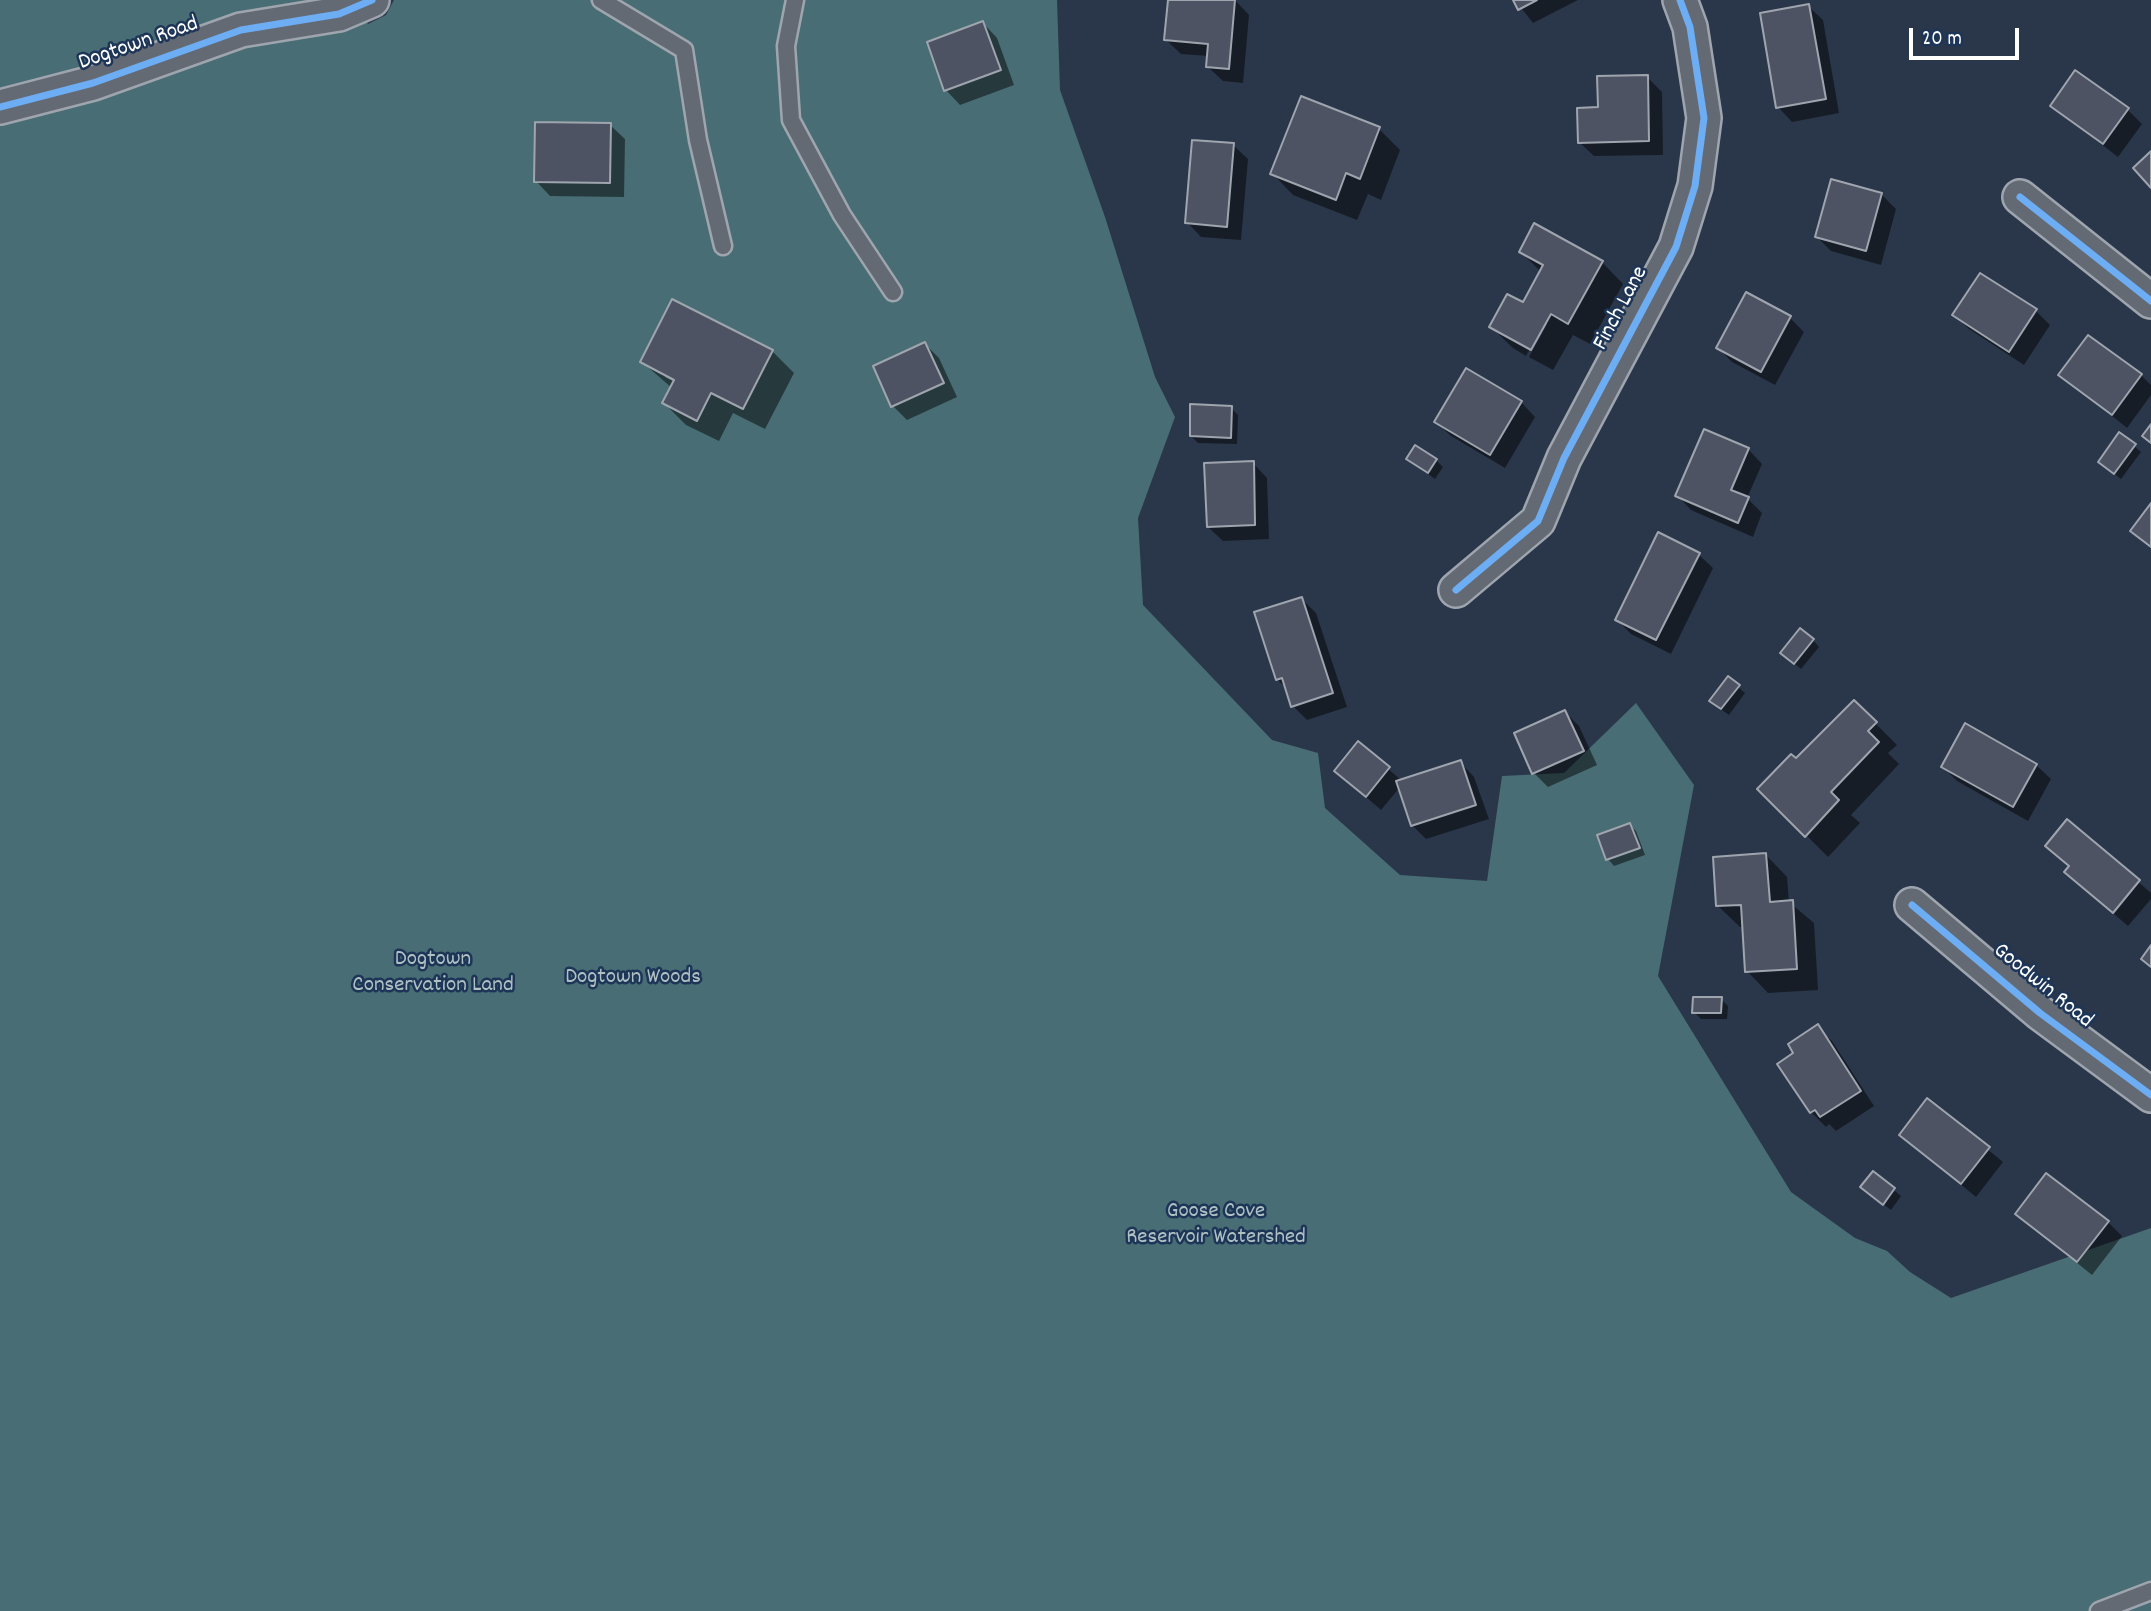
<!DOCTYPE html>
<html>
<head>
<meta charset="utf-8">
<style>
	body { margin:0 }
	#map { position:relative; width:2151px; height:1611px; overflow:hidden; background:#2a374a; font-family:Dekko,sans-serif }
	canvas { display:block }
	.scale { position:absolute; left:1909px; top:28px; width:110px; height:32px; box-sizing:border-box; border:4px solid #fff; border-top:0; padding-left:9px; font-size:21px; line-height:24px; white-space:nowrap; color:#fff; -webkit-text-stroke:5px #1d3557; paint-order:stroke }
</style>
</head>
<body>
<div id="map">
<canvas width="2151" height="1611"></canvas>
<div class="scale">20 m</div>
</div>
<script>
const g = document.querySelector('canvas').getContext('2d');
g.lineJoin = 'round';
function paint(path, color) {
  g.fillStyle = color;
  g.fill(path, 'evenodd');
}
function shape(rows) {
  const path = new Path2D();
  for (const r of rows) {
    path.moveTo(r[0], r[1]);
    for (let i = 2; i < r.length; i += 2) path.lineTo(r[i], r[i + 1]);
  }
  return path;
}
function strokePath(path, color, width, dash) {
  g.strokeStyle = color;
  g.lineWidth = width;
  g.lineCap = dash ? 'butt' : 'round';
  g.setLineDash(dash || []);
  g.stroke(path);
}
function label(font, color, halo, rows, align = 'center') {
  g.font = font + ' Dekko,sans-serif';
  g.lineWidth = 5;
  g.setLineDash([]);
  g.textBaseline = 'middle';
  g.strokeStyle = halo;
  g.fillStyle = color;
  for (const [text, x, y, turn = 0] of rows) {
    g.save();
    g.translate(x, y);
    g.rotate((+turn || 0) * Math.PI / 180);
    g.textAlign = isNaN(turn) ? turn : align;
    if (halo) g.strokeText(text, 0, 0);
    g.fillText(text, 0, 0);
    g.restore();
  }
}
paint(shape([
	[0,0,357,0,368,24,386,15,394,0,1057,0,1060,90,1105,217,1155,377,1175,417,1138,518,1143,605,1272,740,1318,753,1325,808,1400,875,1487,881,1502,776,1564,773,1636,703,1694,785,1658,976,1791,1192,1855,1238,1887,1251,1910,1272,1951,1298,2151,1228,2151,1611,0,1611]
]), '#486d74');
paint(shape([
	[1170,0,1235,0,1249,15,1243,83,1223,81,1208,67,1209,56,1181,54,1166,40],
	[1515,0,1578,0,1533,23],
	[1808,6,1823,20,1839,113,1792,122,1778,107],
	[983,23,997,38,1014,85,960,105,946,90],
	[1647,77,1662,92,1663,155,1594,156,1579,142,1600,109],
	[2052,106,2127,109,2142,124,2118,157],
	[610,125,625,139,624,197,550,196,536,181],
	[1379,129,1400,150,1381,200,1368,194,1357,220,1293,195,1272,173],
	[1233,145,1248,159,1241,240,1201,237,1187,222],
	[1881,194,1896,209,1881,265,1831,251,1817,237],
	[1521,252,1602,262,1623,284,1590,344,1573,335,1553,370,1529,357,1547,324,1544,322,1526,356,1513,348,1491,327,1524,305,1541,272],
	[1980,275,2036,311,2050,325,2024,365,1969,329,1954,315],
	[1790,318,1804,332,1775,385,1732,362,1718,348],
	[925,344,939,358,957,397,907,420,893,406],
	[772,351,794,373,765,429,733,413,719,441,686,425,664,403,672,388,642,362],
	[665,373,681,385,665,377],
	[2061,375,2141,375,2151,385,2151,395,2127,428],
	[1521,402,1535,417,1505,468,1451,436,1436,422],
	[1231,408,1238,415,1237,444,1198,443,1191,436],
	[2134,446,2141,452,2121,479,2107,468],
	[1748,449,1762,464,1747,498,1762,513,1753,537,1691,510,1677,495],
	[1408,459,1436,460,1443,467,1435,479],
	[1253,463,1267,478,1269,539,1223,541,1208,527],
	[1698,554,1713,568,1671,654,1631,634,1617,620],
	[1302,599,1316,613,1347,707,1307,720,1293,706,1287,689,1277,679],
	[1813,640,1819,647,1801,669,1789,659],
	[1729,679,1745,693,1729,715,1718,707],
	[1854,702,1897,745,1888,753,1899,764,1851,815,1860,823,1828,857,1760,789,1796,761],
	[1565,712,1579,726,1597,765,1548,787,1534,773],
	[1359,743,1402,781,1460,762,1474,777,1489,819,1426,839,1412,825,1400,787,1381,810,1336,771],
	[2036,765,2051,779,2028,821,1957,781,1943,767],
	[2068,821,2151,893,2151,899,2128,926,2081,886,2067,872,2070,868,2047,846],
	[1630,825,1636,831,1645,855,1614,866,1608,859],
	[1766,855,1787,877,1789,902,1814,923,1818,990,1768,993,1747,971,1744,927,1740,927,1718,906],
	[1721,999,1728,1006,1727,1019,1701,1019,1694,1012],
	[1817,1027,1832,1041,1874,1106,1836,1131,1829,1124,1826,1127,1811,1112,1780,1064,1796,1054],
	[1928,1100,2003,1162,1976,1197,1901,1135],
	[1873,1173,1901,1196,1891,1210,1869,1193],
	[2017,1214,2108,1222,2122,1236,2092,1275]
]), '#0007');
const building = shape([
	[1168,0,1235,0,1229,69,1206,67,1208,44,1164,40,1168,0],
	[1513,0,1537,0,1518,10,1513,0],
	[1809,4,1826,99,1776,108,1760,13,1809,4],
	[983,21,1001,70,944,91,927,42,983,21],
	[2075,70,2129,108,2103,144,2050,106,2075,70],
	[1648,75,1649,141,1578,143,1577,108,1598,107,1597,76,1648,75],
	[1301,96,1380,127,1360,179,1346,173,1336,200,1270,174,1301,96],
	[535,122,611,123,610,183,534,182,535,122],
	[1192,140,1234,143,1227,227,1185,223,1192,140],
	[2151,151,2151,188,2133,168,2151,151],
	[1831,179,1882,193,1866,251,1815,237,1831,179],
	[1534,223,1603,261,1568,324,1551,314,1531,350,1489,327,1507,294,1523,302,1543,265,1519,252,1534,223],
	[1980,273,2037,309,2009,352,1952,315,1980,273],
	[1746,292,1791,316,1761,372,1716,348,1746,292],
	[672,299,773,350,743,409,711,393,697,421,662,403,674,380,640,362,672,299],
	[2088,335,2142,374,2112,415,2058,375,2088,335],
	[925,342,944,383,891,407,873,366,925,342],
	[1466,368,1522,401,1490,455,1434,422,1466,368],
	[1190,404,1232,406,1231,438,1190,436,1190,404],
	[2151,424,2151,443,2142,436,2151,424],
	[1704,429,1749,448,1731,490,1749,497,1738,523,1675,496,1704,429],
	[2119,432,2136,444,2114,474,2098,462,2119,432],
	[1415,445,1437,459,1428,473,1406,459,1415,445],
	[1254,461,1255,525,1207,527,1204,463,1254,461],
	[2151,503,2151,547,2130,531,2151,503],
	[1658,532,1700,553,1656,640,1615,620,1658,532],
	[1302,597,1333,693,1291,707,1282,678,1276,680,1254,612,1302,597],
	[1800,628,1814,639,1794,664,1780,653,1800,628],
	[1728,676,1740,685,1721,709,1709,701,1728,676],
	[1854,700,1877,722,1868,731,1879,742,1831,792,1839,800,1805,837,1757,789,1791,754,1796,758,1854,700],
	[1565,710,1584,751,1532,774,1514,733,1565,710],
	[1965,723,2037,764,2013,807,1941,767,1965,723],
	[1358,741,1390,767,1366,797,1334,771,1358,741],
	[1461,760,1476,805,1411,826,1396,781,1461,760],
	[2067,819,2140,880,2113,913,2064,872,2069,866,2045,846,2067,819],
	[1630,823,1640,848,1606,860,1597,835,1630,823],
	[1766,853,1770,902,1793,900,1797,969,1745,972,1741,905,1716,906,1713,857,1766,853],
	[2151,945,2151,967,2141,959,2151,945],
	[1693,997,1722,997,1721,1013,1692,1013,1693,997],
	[1818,1024,1861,1091,1820,1117,1815,1110,1810,1113,1777,1064,1793,1053,1788,1044,1818,1024],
	[1927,1098,1990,1147,1961,1184,1899,1135,1927,1098],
	[1873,1171,1895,1188,1883,1205,1860,1187,1873,1171],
	[2046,1173,2109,1221,2077,1262,2015,1214,2046,1173]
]);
paint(building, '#4e5363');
strokePath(building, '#9fa5ae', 2);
const service = shape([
	[601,0,684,50,698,140,723,246],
	[795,0,786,46,791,120,842,215,893,292],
	[2099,1611,2151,1591]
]);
const minor = shape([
	[0,107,93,83,241,30,339,14,372,0],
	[2020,197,2151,301],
	[1456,590,1538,521,1564,458,1676,247,1695,186,1704,118,1690,27,1680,0],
	[1912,905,2040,1013,2151,1095]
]);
strokePath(service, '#9fa5ae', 21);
strokePath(minor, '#9fa5ae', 38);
strokePath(service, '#636a74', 16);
strokePath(minor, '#636a74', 33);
strokePath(shape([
	[0,107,93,83,241,30,339,14,372,0],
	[2020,197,2151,301],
	[1456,590,1538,521,1564,458,1676,247,1695,186,1704,118,1690,27,1680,0],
	[1912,905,2040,1013,2151,1095]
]), '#6dadf4', 7);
label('23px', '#fff', '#1d3557', [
	["Dogtown Road",139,45,-19],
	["Finch Lane",1622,309,-62],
	["Goodwin Road",2042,987,39]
]);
label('23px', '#afc1c3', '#1d3557', [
	["Dogtown",433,961],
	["Conservation Land",433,987],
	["Dogtown Woods",633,979],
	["Goose Cove",1216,1213],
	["Reservoir Watershed",1216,1239]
]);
</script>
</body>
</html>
